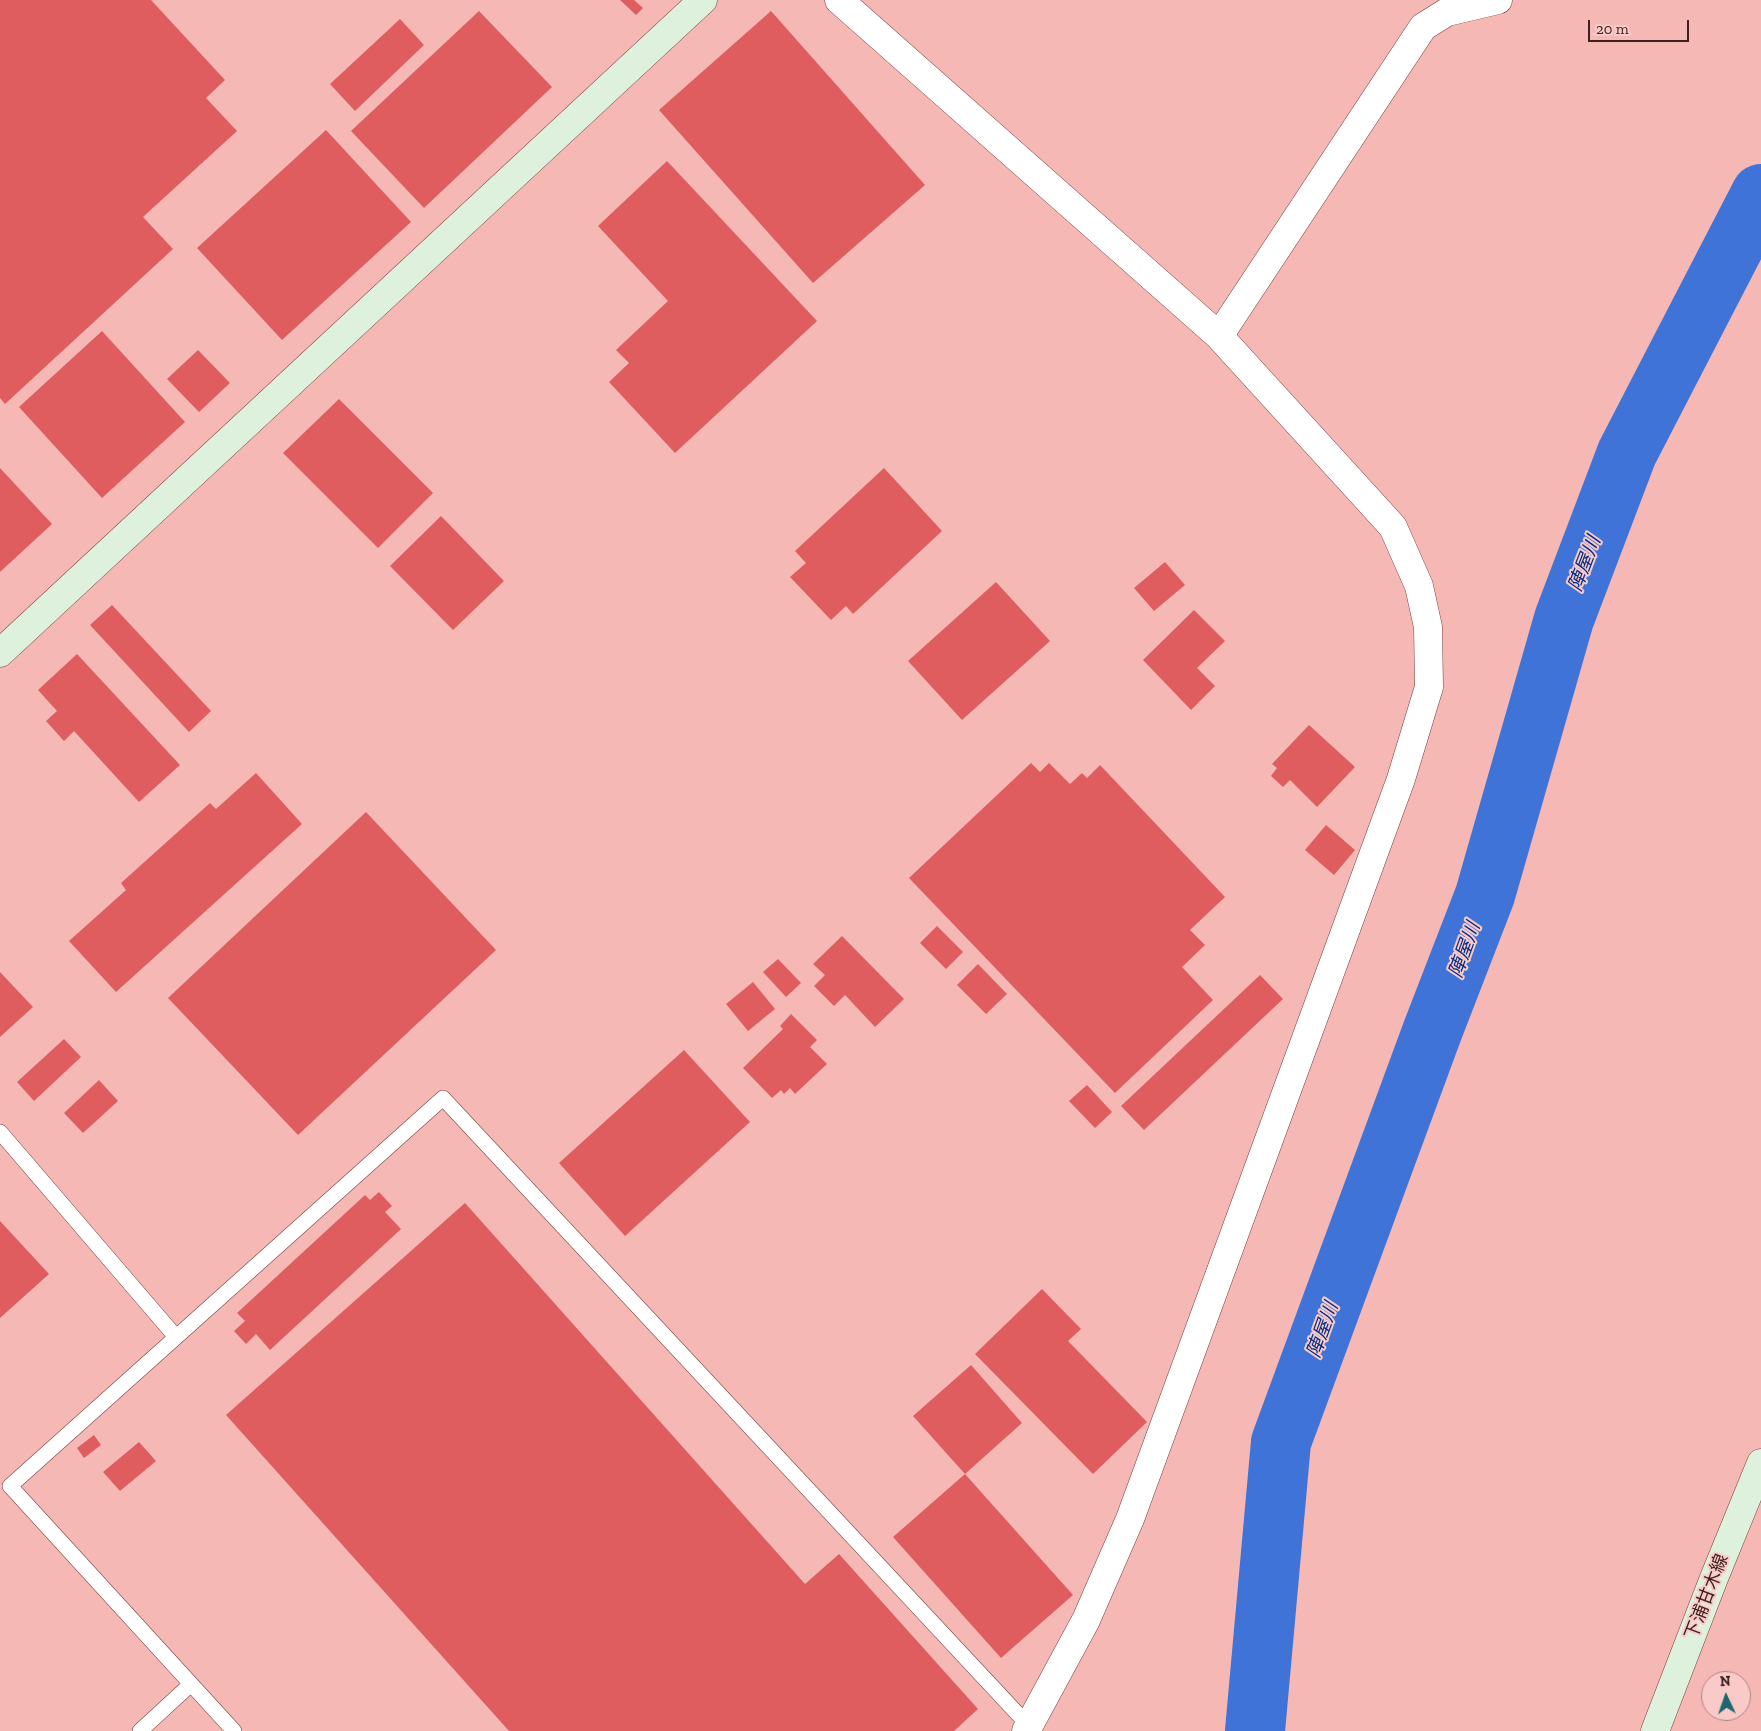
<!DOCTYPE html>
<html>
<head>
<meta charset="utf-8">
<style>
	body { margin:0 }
	#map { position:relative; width:1761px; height:1731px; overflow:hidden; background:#f5b8b5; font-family:"Zilla Slab",serif }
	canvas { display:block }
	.north { position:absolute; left:1701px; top:1671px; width:50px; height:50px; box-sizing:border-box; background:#f9cac7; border:1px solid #ad8684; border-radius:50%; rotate:357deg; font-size:14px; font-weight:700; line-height:20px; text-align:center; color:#3c201f }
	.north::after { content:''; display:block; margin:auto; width:18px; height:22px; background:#1c686e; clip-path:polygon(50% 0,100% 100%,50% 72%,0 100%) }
	.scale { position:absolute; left:1588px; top:20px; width:101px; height:22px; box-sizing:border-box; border:2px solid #3c201f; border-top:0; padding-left:6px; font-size:15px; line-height:18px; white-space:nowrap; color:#3c201f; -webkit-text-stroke:4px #f9cac7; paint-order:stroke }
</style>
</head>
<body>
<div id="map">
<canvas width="1761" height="1731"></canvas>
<div class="north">N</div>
<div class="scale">20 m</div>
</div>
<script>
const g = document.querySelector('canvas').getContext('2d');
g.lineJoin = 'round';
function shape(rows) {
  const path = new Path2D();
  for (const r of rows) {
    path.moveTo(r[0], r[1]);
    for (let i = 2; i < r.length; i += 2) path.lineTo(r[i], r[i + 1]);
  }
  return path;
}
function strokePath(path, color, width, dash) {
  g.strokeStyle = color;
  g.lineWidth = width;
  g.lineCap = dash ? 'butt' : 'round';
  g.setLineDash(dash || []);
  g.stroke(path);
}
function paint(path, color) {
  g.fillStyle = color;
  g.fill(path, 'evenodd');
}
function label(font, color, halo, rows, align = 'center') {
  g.font = font + ' "Zilla Slab","Noto Sans JP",serif';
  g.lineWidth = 4;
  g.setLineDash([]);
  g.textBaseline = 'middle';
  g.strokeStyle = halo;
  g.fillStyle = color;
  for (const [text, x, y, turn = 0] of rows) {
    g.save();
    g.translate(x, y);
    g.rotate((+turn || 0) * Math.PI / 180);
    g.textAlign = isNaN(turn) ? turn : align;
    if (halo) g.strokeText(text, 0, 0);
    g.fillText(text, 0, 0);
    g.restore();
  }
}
strokePath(shape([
	[1255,1731,1281,1442,1432,1032,1485,895,1564,619,1627,453,1761,194]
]), '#4073d7', 60);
paint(shape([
	[0,0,151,0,225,80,206,98,237,131,143,217,173,249,5,404,0,398],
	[620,0,634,0,643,8,636,15],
	[479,11,552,87,424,208,351,131],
	[771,11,925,185,813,283,659,110],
	[400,19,424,45,355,111,330,84],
	[326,130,411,222,282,340,197,248],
	[667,161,817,321,675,453,609,382,629,363,616,350,668,301,598,226],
	[102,331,185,422,102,498,19,407],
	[198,350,230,383,199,412,167,379],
	[339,399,433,493,378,548,283,453],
	[0,468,52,524,0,572],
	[884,468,942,531,853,614,846,606,831,620,790,577,806,563,795,551],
	[441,516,504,581,453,630,390,566],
	[1165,562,1185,585,1154,611,1134,588],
	[996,582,1050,641,962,720,908,661],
	[112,605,211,711,189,732,90,625],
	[1194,610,1225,641,1197,668,1215,686,1191,710,1143,660],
	[77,654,180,765,139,802,74,731,64,741,46,721,57,711,38,690],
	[1309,725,1355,767,1317,807,1290,780,1283,787,1271,776,1277,768,1272,764],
	[1031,763,1040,772,1049,763,1070,784,1082,773,1087,778,1100,765,1225,897,1190,930,1205,945,1182,967,1213,1000,1115,1093,909,878],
	[256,773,302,824,116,992,69,941,126,890,121,883,210,803,216,809],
	[366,812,496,950,298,1135,168,998],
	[1326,825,1355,850,1334,875,1305,850],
	[937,926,963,952,946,969,920,943],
	[842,936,904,999,875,1027,845,995,834,1006,814,986,825,975,813,964],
	[778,959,801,983,786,997,763,972],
	[978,964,1007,994,986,1014,957,985],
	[0,972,33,1007,0,1037],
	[1260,975,1283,999,1144,1130,1121,1106],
	[753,982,775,1009,748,1031,726,1004],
	[791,1014,817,1040,810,1047,827,1064,795,1094,790,1088,784,1094,781,1090,772,1098,743,1068,783,1029,780,1026],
	[64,1039,81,1057,34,1101,17,1082],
	[684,1050,750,1122,625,1236,559,1163],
	[99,1080,118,1101,83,1133,64,1113],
	[1087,1085,1112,1112,1095,1128,1069,1101],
	[379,1192,392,1206,385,1212,401,1229,270,1350,256,1334,246,1344,234,1331,245,1321,237,1313,365,1195,370,1200],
	[465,1203,805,1584,839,1554,978,1709,954,1731,509,1731,226,1415],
	[0,1221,49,1274,0,1318],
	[1042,1289,1081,1329,1068,1341,1147,1422,1093,1474,975,1354],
	[971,1365,1022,1423,965,1474,913,1416],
	[94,1435,101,1445,84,1458,77,1448],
	[139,1442,156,1461,120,1491,103,1472],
	[965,1474,1073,1595,1001,1658,893,1537]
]), '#df5d5e');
const lane = shape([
	[0,1132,176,1337],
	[140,1731,191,1684],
	[234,1731,10,1486,443,1098,1029,1726]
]);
const street = shape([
	[839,0,1219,336,1393,527,1419,586,1428,627,1429,687,1401,779,1130,1519,1086,1620,1026,1731],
	[1219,336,1423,27,1447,12,1498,0]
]);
const secondary = shape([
	[0,653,703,0],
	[1655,1731,1714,1578,1761,1463]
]);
strokePath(lane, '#7d3d3c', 16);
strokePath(street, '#7d3d3c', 29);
strokePath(secondary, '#7d3d3c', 29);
strokePath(lane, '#fff', 15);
strokePath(street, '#fff', 28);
strokePath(secondary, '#ddf1dc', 28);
label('18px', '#3c201f', '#f9cac7', [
	["下浦甘木線",1707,1597,-69]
]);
label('italic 19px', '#022c85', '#f9cac7', [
	["陣屋川",1585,564,-69],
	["陣屋川",1465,950,-70],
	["陣屋川",1323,1330,-70]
]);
</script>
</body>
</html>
